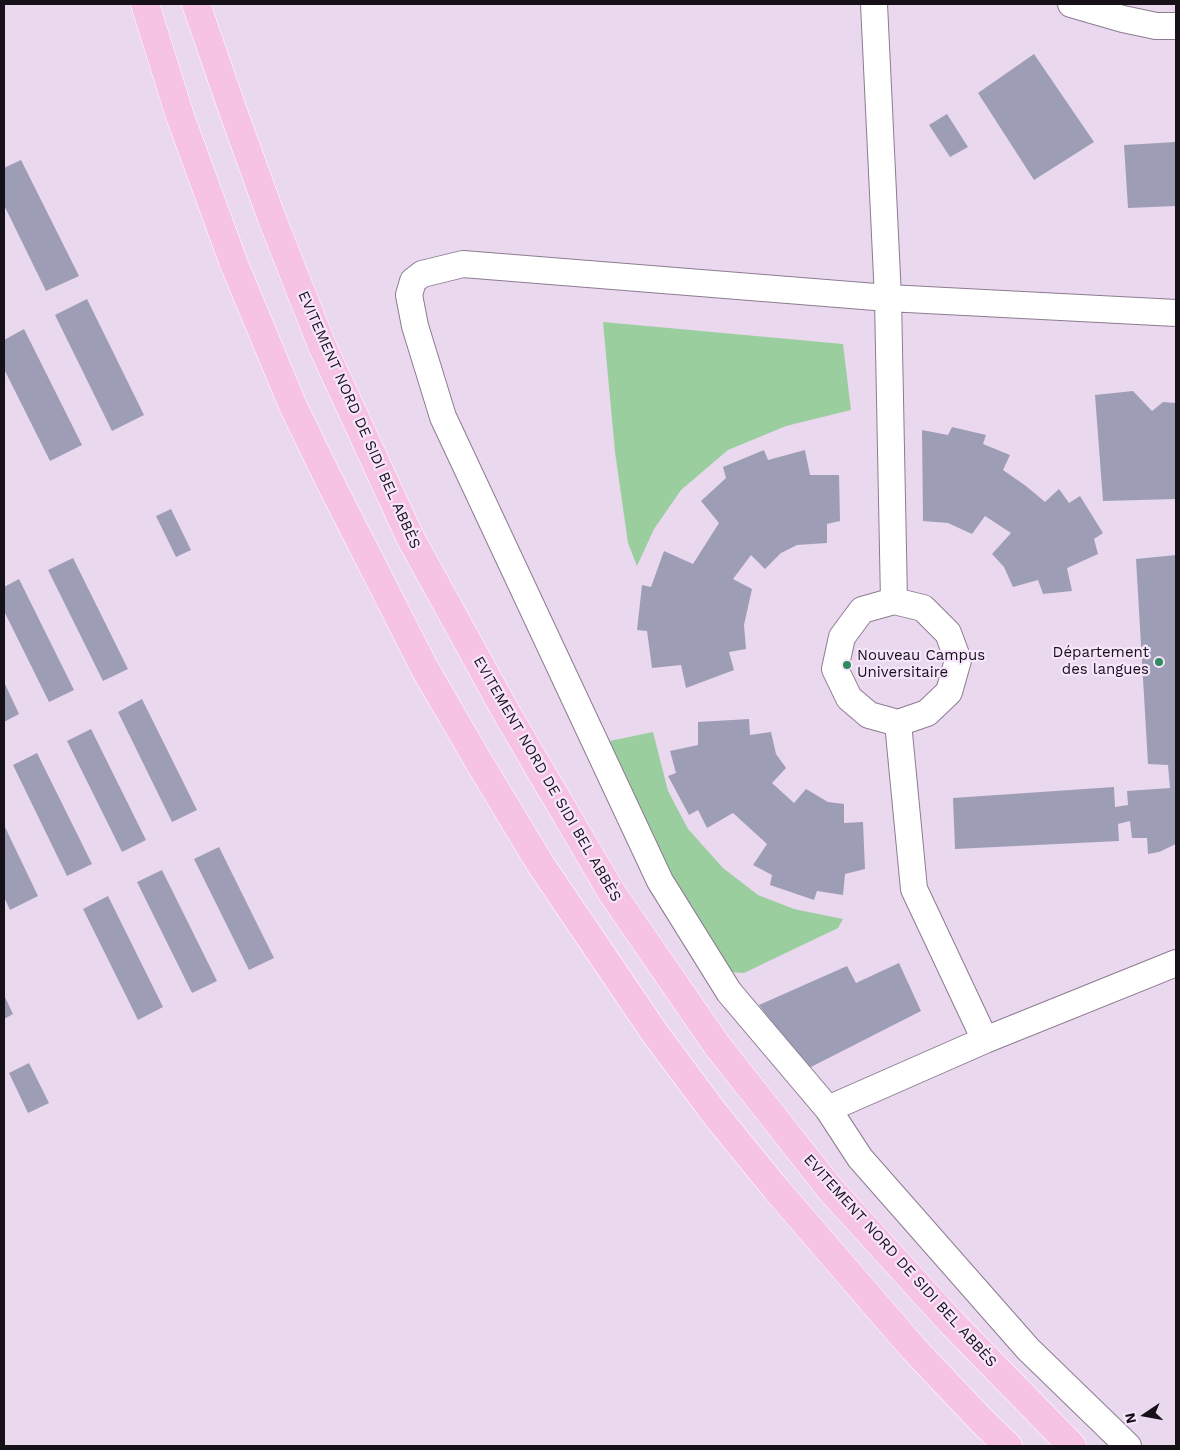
<!DOCTYPE html>
<html>
<head>
<meta charset="utf-8">
<style>
	body { margin:0 }
	#map { position:relative; width:1180px; height:1450px; overflow:hidden; background:#ead8ee; font-family:"Work Sans",sans-serif }
	canvas { display:block }
	.frame { position:absolute; inset:0; border:5px solid #161018; pointer-events:none }
	.north { position:absolute; left:1120px; top:1390px; width:50px; height:50px; -webkit-text-stroke:4px #f7e5fb; paint-order:stroke; rotate:258deg; font-size:14px; font-weight:700; line-height:20px; text-align:center; color:#161018 }
	.north::after { content:''; display:block; margin:auto; width:18px; height:22px; background:#161018; clip-path:polygon(50% 0,100% 100%,50% 72%,0 100%) }
</style>
</head>
<body>
<div id="map">
<canvas width="1180" height="1450"></canvas>
<div class="frame"></div>
<div class="north">N</div>
</div>
<script>
const g = document.querySelector('canvas').getContext('2d');
g.lineJoin = 'round';
function paint(path, color) {
  g.fillStyle = color;
  g.fill(path, 'evenodd');
}
function shape(rows) {
  const path = new Path2D();
  for (const r of rows) {
    path.moveTo(r[0], r[1]);
    for (let i = 2; i < r.length; i += 2) path.lineTo(r[i], r[i + 1]);
  }
  return path;
}
function strokePath(path, color, width, dash) {
  g.strokeStyle = color;
  g.lineWidth = width;
  g.lineCap = dash ? 'butt' : 'round';
  g.setLineDash(dash || []);
  g.stroke(path);
}
function label(font, color, halo, rows, align = 'center') {
  g.font = font + ' "Work Sans",sans-serif';
  g.lineWidth = 4.5;
  g.setLineDash([]);
  g.textBaseline = 'middle';
  g.strokeStyle = halo;
  g.fillStyle = color;
  for (const [text, x, y, turn = 0] of rows) {
    g.save();
    g.translate(x, y);
    g.rotate((+turn || 0) * Math.PI / 180);
    g.textAlign = isNaN(turn) ? turn : align;
    if (halo) g.strokeText(text, 0, 0);
    g.fillText(text, 0, 0);
    g.restore();
  }
}
paint(shape([
	[603,322,843,344,851,410,786,426,728,450,681,490,654,529,637,566,628,543,615,452],
	[653,732,668,791,688,829,723,868,758,895,794,909,843,919,838,928,744,973,731,972,679,887,600,743]
]), '#9ace9f');
paint(shape([
	[1034,54,1094,142,1034,180,978,93],
	[947,114,968,147,950,157,929,125],
	[1176,142,1176,206,1128,208,1124,145],
	[21,160,79,276,46,291,4,205,4,168],
	[87,299,144,415,112,431,55,315],
	[24,329,82,445,50,461,4,369,4,340],
	[1133,391,1152,411,1163,402,1176,403,1176,499,1103,501,1095,395],
	[952,427,986,435,983,444,1010,455,1003,470,1026,486,1045,502,1059,489,1069,503,1080,496,1103,533,1094,539,1098,554,1067,568,1072,591,1043,594,1038,580,1013,587,1004,567,992,554,1011,533,985,516,972,534,948,523,923,521,922,430,948,435],
	[764,450,768,460,805,450,810,475,839,475,840,521,827,524,827,543,797,545,781,553,765,569,751,555,733,579,752,589,744,625,746,649,729,652,734,670,686,688,681,665,652,668,647,631,637,630,642,585,651,587,664,551,693,564,719,523,701,501,726,478,723,467],
	[171,509,191,550,176,557,156,516],
	[1176,555,1176,844,1159,852,1148,854,1147,838,1132,838,1130,821,1118,824,1119,841,955,849,953,798,1114,787,1115,807,1128,805,1127,791,1170,788,1168,765,1148,764,1136,559],
	[73,558,128,669,103,681,48,570],
	[19,579,74,690,49,702,4,611,4,587],
	[4,682,19,714,4,722],
	[142,699,197,810,172,822,118,712],
	[749,719,750,735,771,732,776,754,786,768,772,783,794,803,806,789,828,802,844,804,844,823,863,822,865,869,845,874,843,895,817,891,814,900,770,885,772,875,753,865,767,844,733,813,707,828,698,810,689,815,668,776,676,773,670,751,698,745,698,722],
	[91,729,146,840,122,852,67,741],
	[37,753,92,864,67,876,13,765],
	[4,825,38,896,10,910,4,897],
	[219,847,274,958,249,970,194,859],
	[162,870,217,981,192,993,137,882],
	[108,896,163,1007,138,1020,83,909],
	[899,963,921,1011,807,1069,759,1005,847,966,856,983],
	[4,995,13,1014,4,1019],
	[29,1063,49,1103,28,1113,9,1073]
]), '#9d9eb6');
const minor = shape([
	[874,4,888,298,894,601],
	[1071,4,1123,19,1156,26,1176,26],
	[894,601,923,608,948,633,958,660,949,692,927,713,898,723,869,715,849,698,835,669,842,637,862,610,894,601],
	[898,723,914,889,985,1040,828,1109,860,1158,1028,1349,1128,1446],
	[985,1040,1176,963],
	[828,1109,729,992,660,881,443,417,415,326,409,295,413,281,422,274,463,264,888,298,1176,313]
]);
const highway = shape([
	[145,4,180,116,234,264,293,406,329,480,425,669,476,757,541,865,654,1032,715,1114,776,1189,913,1348,982,1421,1008,1446],
	[196,4,233,111,271,216,323,348,410,537,506,712,612,893,716,1044,831,1190,951,1322,1072,1446]
]);
strokePath(minor, '#8c7c90', 28);
strokePath(highway, '#fff', 29);
strokePath(minor, '#fff', 26);
strokePath(highway, '#f6c3e2', 28);
for (const [x, y, r, color] of [
	[1159,662,5,"#308b61"],
	[847,665,5,"#308b61"]
]) {
  const dot = new Path2D();
  dot.arc(x, y, r, 0, 2 * Math.PI);
  g.fillStyle = color;
  g.fill(dot);
  strokePath(dot, '#f7e5fb', 2);
}
label('15px', '#161018', '#f7e5fb', [
	["EVITEMENT NORD DE SIDI BEL ABBÈS",359,420,66],
	["EVITEMENT NORD DE SIDI BEL ABBÈS",547,779,60],
	["EVITEMENT NORD DE SIDI BEL ABBÈS",900,1261,48]
]);
label('15px', '#161018', '#f7e5fb', [
	["Département",1149,653],
	["des langues",1149,670],
	["Nouveau Campus",857,656,"left"],
	["Universitaire",857,673,"left"]
], 'right');
</script>
</body>
</html>
